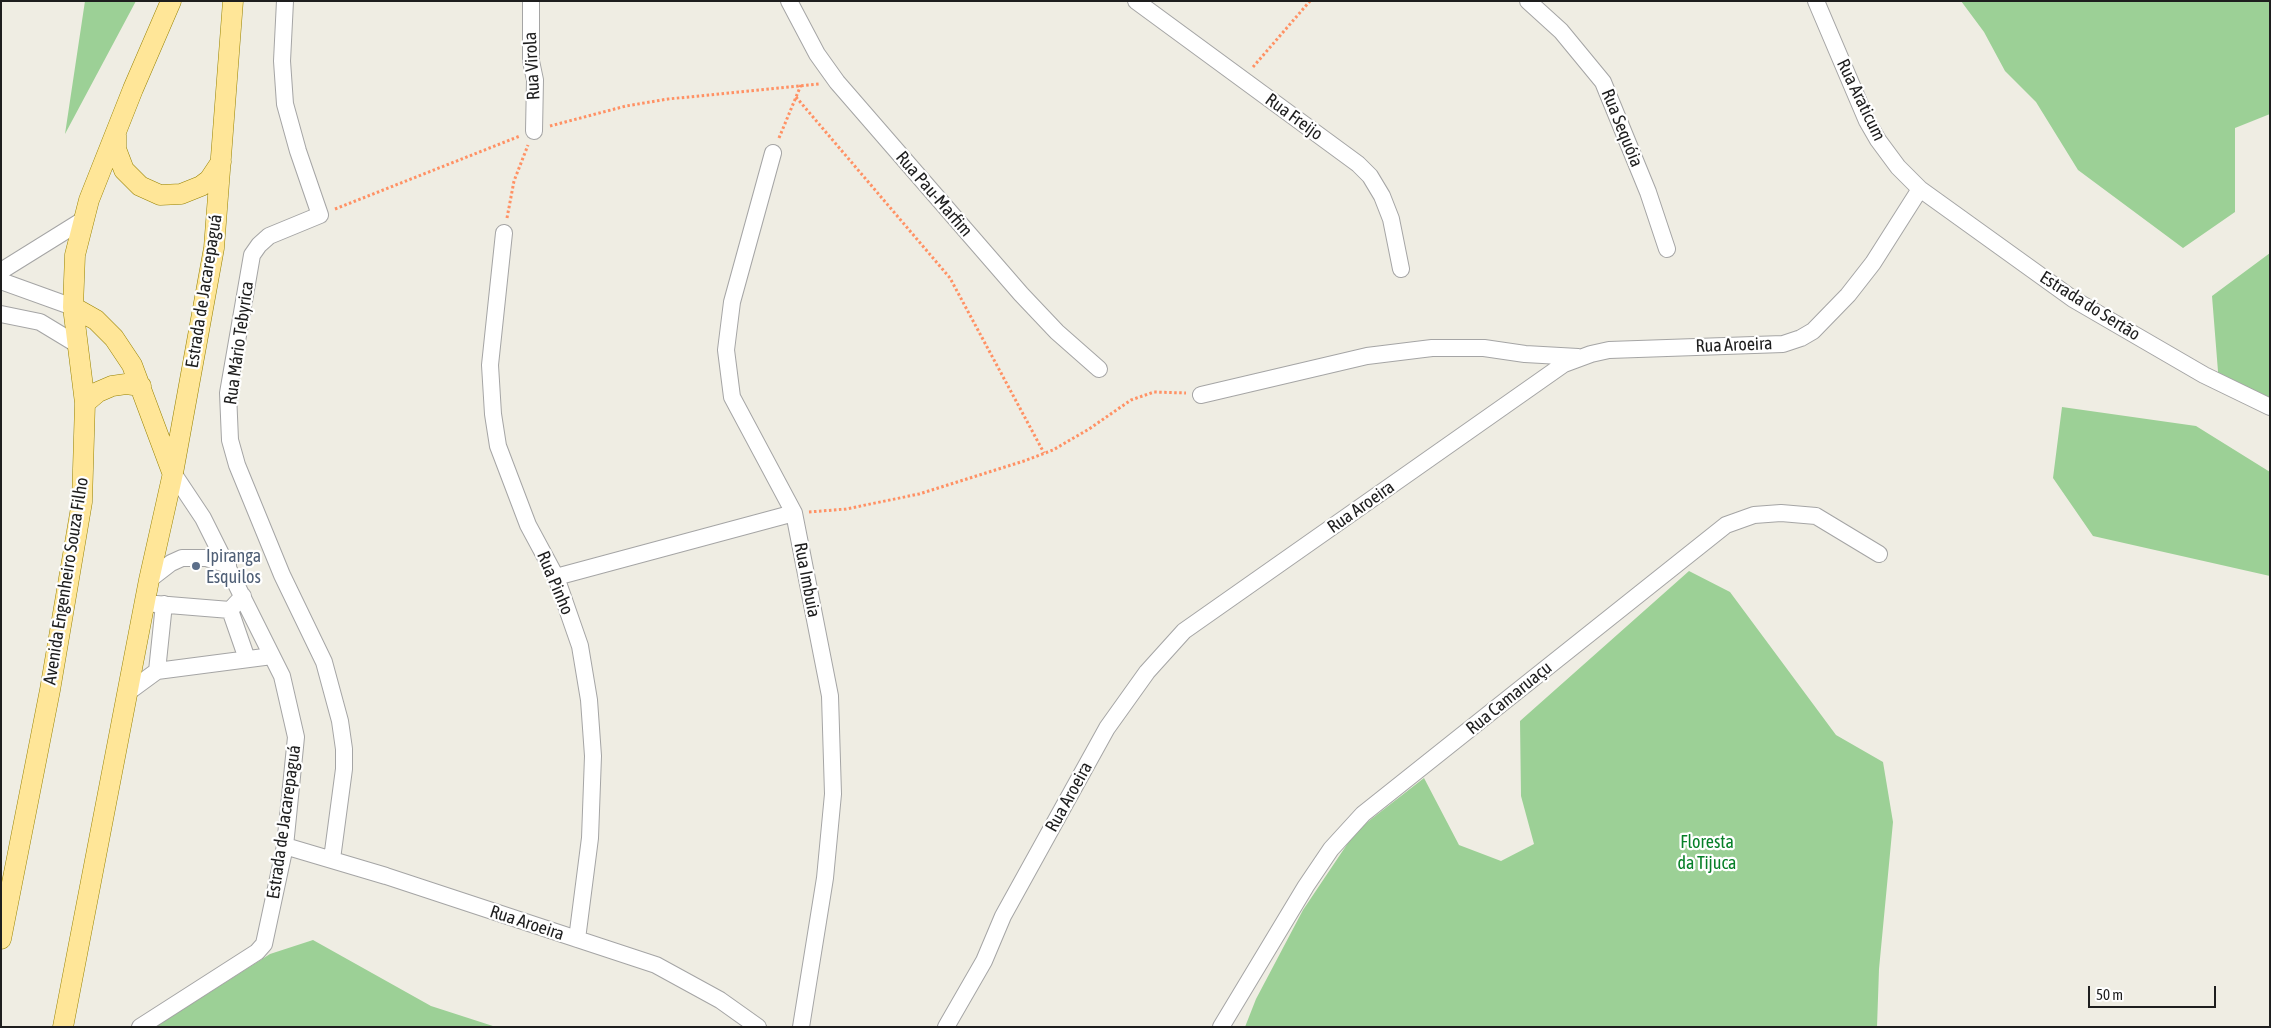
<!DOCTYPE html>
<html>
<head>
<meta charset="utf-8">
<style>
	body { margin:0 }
	#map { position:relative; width:2271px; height:1028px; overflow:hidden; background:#efede3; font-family:"Asap Condensed",sans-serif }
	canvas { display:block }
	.frame { position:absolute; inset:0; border:2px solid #1e1e1e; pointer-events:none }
	.scale { position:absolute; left:2088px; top:986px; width:128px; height:22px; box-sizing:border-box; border:2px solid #1e1e1e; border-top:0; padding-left:6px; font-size:15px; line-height:18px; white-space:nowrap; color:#1e1e1e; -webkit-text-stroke:4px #fff; paint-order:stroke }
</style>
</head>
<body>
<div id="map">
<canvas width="2271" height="1028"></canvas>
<div class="frame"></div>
<div class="scale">50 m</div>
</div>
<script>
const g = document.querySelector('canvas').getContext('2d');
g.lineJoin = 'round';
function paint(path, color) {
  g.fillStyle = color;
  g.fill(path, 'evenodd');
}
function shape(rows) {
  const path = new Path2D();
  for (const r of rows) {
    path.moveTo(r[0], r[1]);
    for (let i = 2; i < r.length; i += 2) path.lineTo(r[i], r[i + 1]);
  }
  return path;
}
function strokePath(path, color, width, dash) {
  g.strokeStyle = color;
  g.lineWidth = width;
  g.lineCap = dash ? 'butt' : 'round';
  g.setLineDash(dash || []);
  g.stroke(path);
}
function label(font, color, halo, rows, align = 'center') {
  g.font = font + ' "Asap Condensed",sans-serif';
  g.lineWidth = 4.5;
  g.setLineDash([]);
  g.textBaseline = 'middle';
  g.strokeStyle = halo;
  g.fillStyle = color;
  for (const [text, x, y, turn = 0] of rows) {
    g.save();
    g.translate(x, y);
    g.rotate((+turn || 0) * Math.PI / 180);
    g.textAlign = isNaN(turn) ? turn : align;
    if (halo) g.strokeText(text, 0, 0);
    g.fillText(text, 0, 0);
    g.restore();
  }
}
paint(shape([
	[85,1,136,1,65,134],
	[1961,1,2270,1,2270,114,2235,128,2235,212,2183,248,2078,170,2036,102,2005,71,1984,32],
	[2270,253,2270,399,2219,384,2212,296],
	[2062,407,2196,426,2270,472,2270,576,2093,536,2053,478],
	[1689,571,1730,592,1836,735,1883,762,1893,822,1879,969,1877,1027,1245,1027,1256,999,1303,910,1356,831,1424,778,1459,845,1501,861,1534,844,1521,796,1520,721],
	[313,940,431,1006,496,1027,155,1027,270,954]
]), '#9cd096');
const minor = shape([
	[285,1,282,61,285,104,298,151,320,215,269,236,259,245,252,255,228,393,230,440,237,465,282,575,324,662,340,721,344,749,344,769,332,859],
	[531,1,531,61,535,80,534,131],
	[789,1,817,54,837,82,1021,294,1057,332,1099,369],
	[1136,1,1358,164,1370,176,1382,196,1391,219,1401,269],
	[1528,1,1561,31,1603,82,1648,192,1667,249],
	[1816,1,1867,121,1878,140,1898,167,1920,189,2073,299,2204,375,2270,407],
	[773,153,732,302,726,350,732,397,794,513,830,696,833,794,825,878,801,1027],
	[504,233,490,365,493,414,498,446,528,525,556,577,580,646,589,700,593,756,590,838,577,939],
	[1,271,83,220],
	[1,281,73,307],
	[1,314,40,322,78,345],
	[1201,395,1367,356,1432,348,1484,348,1525,354,1578,357],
	[556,577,794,513],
	[149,580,171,563,182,558,206,558,228,565],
	[144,603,230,610,243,596],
	[230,610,247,659],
	[157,671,164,604],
	[127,693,157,671,272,656],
	[285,846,386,876,656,965,720,1000,758,1027],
	[140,1027,257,952,264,944,285,846,296,737,282,676,203,518,173,473],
	[946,1027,984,961,1003,916,1107,728,1147,672,1184,631,1564,364,1591,354,1609,350,1783,344,1801,338,1813,331,1848,295,1873,263,1920,189],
	[1221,1027,1306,886,1331,849,1363,814,1726,525,1754,515,1781,513,1816,516,1879,554]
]);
const major = shape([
	[116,135,116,149,124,170,140,186,160,195,181,194,201,186,209,180,221,162],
	[73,307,96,320,114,338,132,365,172,472],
	[85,403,98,392,112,386,126,384,141,386],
	[1,939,50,690,82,502,85,403,73,307,75,255,89,200,133,89,171,1],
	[63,1027,149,580,173,473,214,248,233,1]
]);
strokePath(minor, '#a5a5a5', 18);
strokePath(major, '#978200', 21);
strokePath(shape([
	[1253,67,1310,1],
	[796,97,950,278,1044,453],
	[550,126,626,106,668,99,819,84],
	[779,138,801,85],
	[335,209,520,136],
	[507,218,514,181,528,145],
	[809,512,846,509,919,494,1024,461,1053,450,1089,429,1131,400,1154,392,1186,393]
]), '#ff9164', 3, [2.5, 2.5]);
strokePath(minor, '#fff', 16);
strokePath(major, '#ffe698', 20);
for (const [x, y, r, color] of [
	[196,566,5,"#5c6f8a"]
]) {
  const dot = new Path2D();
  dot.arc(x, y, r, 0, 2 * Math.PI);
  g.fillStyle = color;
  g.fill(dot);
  strokePath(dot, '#fff', 2);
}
label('18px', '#1e1e1e', '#fff', [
	["Rua Virola",532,66,-93],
	["Rua Araticum",1861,100,64],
	["Rua Freijo",1294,117,36],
	["Rua Sequóia",1622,128,68],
	["Rua Pau-Marfim",934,194,49],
	["Estrada de Jacarepaguá",204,291,-81],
	["Estrada do Sertão",2090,306,32],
	["Rua Mário Tebyrica",239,343,-82],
	["Rua Aroeira",1734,345,-2],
	["Rua Aroeira",1361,507,-35],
	["Rua Imbuia",807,580,79],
	["Avenida Engenheiro Souza Filho",66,581,-81],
	["Rua Pinho",555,583,67],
	["Rua Camaruaçu",1509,698,-39],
	["Rua Aroeira",1069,797,-61],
	["Estrada de Jacarepaguá",284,822,-82],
	["Rua Aroeira",527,923,18]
]);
label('18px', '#4e5e75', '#fff', [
	["Ipiranga",206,556],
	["Esquilos",206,577]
], 'left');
label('18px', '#078028', '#fff', [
	["Floresta",1707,842],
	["da Tijuca",1707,863]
]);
</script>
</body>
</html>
